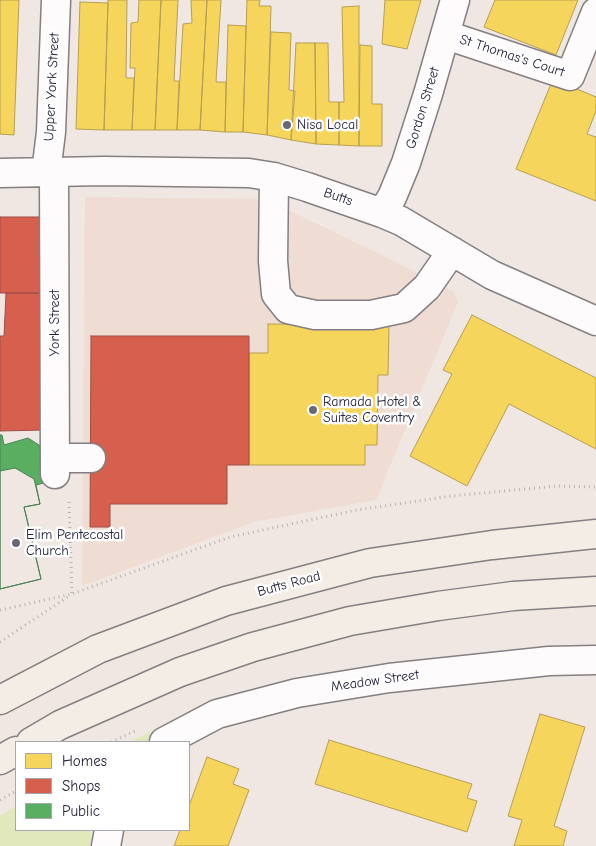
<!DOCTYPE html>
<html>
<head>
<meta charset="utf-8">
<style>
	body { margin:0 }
	#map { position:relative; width:596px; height:846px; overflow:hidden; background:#f0e7e3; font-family:"Comic Neue",sans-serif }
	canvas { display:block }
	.legend { position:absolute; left:15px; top:741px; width:175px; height:90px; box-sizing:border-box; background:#fff; border:1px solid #a7a7b1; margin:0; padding:6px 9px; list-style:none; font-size:15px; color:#22223b }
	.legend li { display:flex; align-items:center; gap:10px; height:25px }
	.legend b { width:25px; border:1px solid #a7a7b1 }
</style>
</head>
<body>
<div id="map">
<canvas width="596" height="846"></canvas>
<ul class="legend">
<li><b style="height:14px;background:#f6d55c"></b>Homes</li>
<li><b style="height:14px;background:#d6604d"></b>Shops</li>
<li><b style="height:14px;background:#5aae61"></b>Public</li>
</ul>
</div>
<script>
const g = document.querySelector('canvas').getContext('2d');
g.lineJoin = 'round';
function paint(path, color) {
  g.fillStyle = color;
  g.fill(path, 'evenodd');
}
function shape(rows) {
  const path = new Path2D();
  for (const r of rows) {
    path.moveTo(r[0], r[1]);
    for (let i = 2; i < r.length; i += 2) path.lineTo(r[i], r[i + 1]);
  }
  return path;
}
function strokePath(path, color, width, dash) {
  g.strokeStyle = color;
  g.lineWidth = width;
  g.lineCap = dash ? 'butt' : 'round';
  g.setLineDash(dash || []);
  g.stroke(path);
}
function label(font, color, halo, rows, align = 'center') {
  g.font = font + ' "Comic Neue",sans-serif';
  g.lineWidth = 5;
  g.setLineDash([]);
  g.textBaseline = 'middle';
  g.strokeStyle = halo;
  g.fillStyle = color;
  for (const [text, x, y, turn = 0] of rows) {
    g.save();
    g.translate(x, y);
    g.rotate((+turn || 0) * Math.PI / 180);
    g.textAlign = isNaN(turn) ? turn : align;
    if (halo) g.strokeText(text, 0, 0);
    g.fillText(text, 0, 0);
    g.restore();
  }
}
paint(shape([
	[85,197,265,199,380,254,454,292,458,302,376,500,254,522,82,586]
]), '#efddd4');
paint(shape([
	[168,723,148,742,129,742],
	[16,806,16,830,92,830,90,846,0,846,0,816]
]), '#e1e8bc');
const homes = shape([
	[0,0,19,0,14,135,0,134,0,0],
	[108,0,127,0,126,78,134,78,132,130,104,130,108,0],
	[139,0,161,0,155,130,132,130,135,68,130,68,131,23,138,22,139,0],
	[161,0,178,0,174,81,179,81,177,130,155,130,161,0],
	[191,0,207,0,200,130,177,130,183,24,192,23,191,0],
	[207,0,221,0,216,82,226,82,225,132,200,130,207,0],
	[247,0,260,0,259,6,271,6,267,135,243,132,247,0],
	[385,0,421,0,407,49,382,44,385,0],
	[495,0,578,0,556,55,484,27,495,0],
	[80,2,108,3,104,130,76,129,80,2],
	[359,6,359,146,339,145,339,102,344,102,342,7,359,6],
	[228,25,246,26,243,132,225,132,228,25],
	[271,32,291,33,289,90,295,91,291,140,267,135,271,32],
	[296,43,315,43,316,144,291,140,296,43],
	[315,43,328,43,329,102,339,102,339,145,316,144,315,43],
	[360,45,372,46,372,104,382,104,382,146,359,146,360,45],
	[553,79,596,97,596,111,587,134,596,137,596,201,516,169,553,79],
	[472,315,596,378,596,449,509,404,467,486,410,456,452,374,443,370,472,315],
	[268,324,389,325,388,375,378,375,377,445,365,445,365,465,249,465,249,353,268,353,268,324],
	[540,714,585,727,554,826,567,831,563,846,514,846,522,820,508,816,540,714],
	[329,740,472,784,467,798,477,801,467,832,315,784,329,740],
	[207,757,239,769,233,784,249,790,228,846,174,846,180,830,189,830,189,806,207,757]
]);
paint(homes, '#f6d55c');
strokePath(homes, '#b69f52', 1);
const shops = shape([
	[0,217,49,217,48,293,0,293,0,217],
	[6,293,48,293,44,430,0,431,0,336,4,336,6,293],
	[91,336,249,336,249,465,227,465,227,504,110,504,110,527,90,527,91,336]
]);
paint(shops, '#d6604d');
strokePath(shops, '#a04d48', 1);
const public = shape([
	[0,435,2,435,4,445,28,438,39,445,47,482,36,485,40,504,24,507,41,579,0,589,0,435],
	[15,468,34,479,40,504,24,507,41,579,0,589,0,471,15,468]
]);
paint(public, '#5aae61');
strokePath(public, '#498456', 1);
const minor = shape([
	[446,35,570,76,596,12],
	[54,172,55,474],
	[0,173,104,171,249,173,274,177,307,187,382,213,401,221,492,275,596,321],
	[46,173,51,132,56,0],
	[274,177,273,261,276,294,288,309,315,315,371,315,404,308,427,287,452,251],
	[382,213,392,197,406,163,428,94,455,0],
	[55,458,91,458],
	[164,742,217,714,297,693,389,678,549,661,596,660],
	[106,846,109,830]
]);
const major = shape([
	[0,700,98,649,226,601,370,563,492,545,596,534],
	[31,742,60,725,180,672,253,647,350,621,438,606,513,596,596,591],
	[0,760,16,751]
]);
strokePath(minor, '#837f82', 31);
strokePath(major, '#837f82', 31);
strokePath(shape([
	[69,502,72,594],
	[0,610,72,594,230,537,357,510,451,496,557,486,596,487],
	[0,642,69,596],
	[111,742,135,731],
	[0,800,16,791]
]), '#b4b3b6', 3, [1, 4]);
strokePath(minor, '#fdfbfb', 28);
strokePath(major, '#f3ede6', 28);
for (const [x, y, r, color] of [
	[287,125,5,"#6a6776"],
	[313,410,5,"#6a6776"],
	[16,543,5,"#6a6776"]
]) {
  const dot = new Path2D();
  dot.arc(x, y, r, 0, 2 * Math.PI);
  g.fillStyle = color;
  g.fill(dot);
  strokePath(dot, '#fff', 2);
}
label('14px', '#22223b', '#fff', [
	["St Thomas's Court",512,56,18],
	["Upper York Street",52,87,-87],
	["Gordon Street",423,108,-73],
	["Butts",338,197,19],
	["York Street",55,323,-90],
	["Butts Road",289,584,-15],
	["Meadow Street",375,681,-8]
]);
label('14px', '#22223b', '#fff', [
	["Nisa Local",297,125],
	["Ramada Hotel &",323,402],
	["Suites Coventry",323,418],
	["Elim Pentecostal",26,535],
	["Church",26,551]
], 'left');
</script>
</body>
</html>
